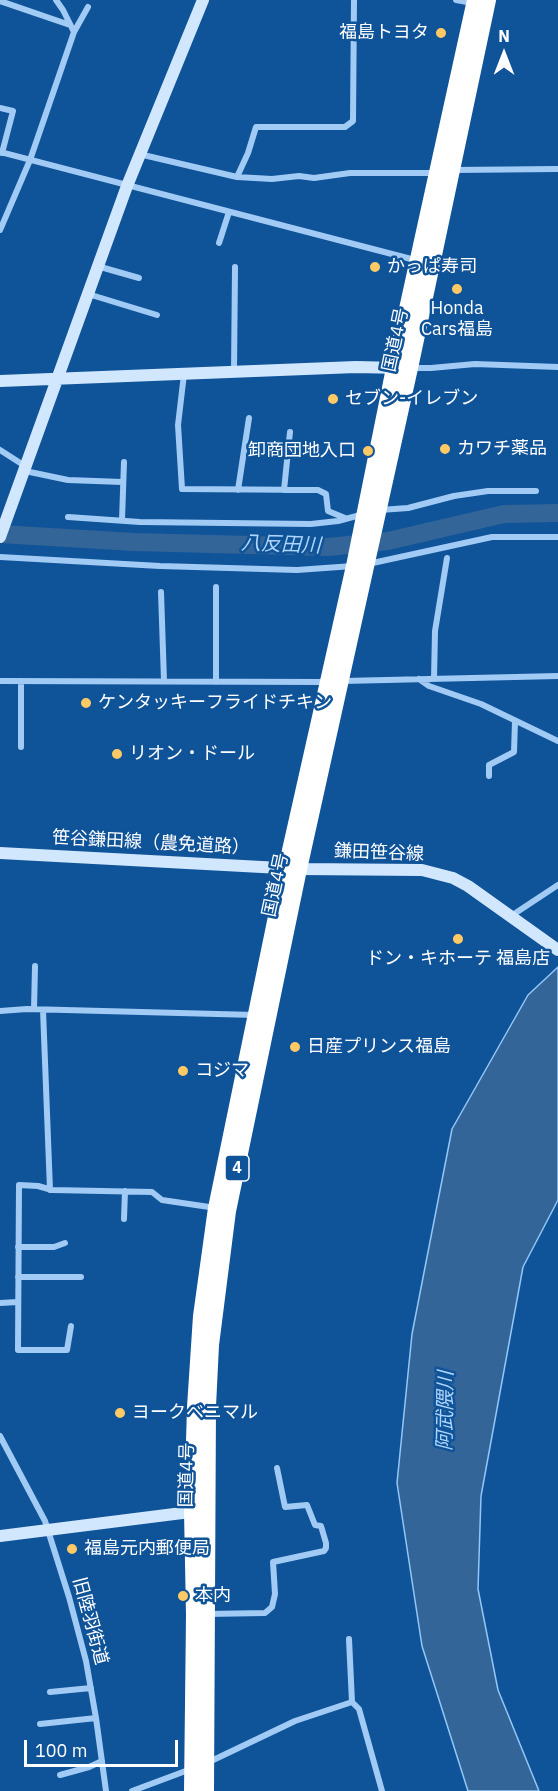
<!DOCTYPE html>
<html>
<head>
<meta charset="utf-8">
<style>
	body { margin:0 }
	#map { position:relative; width:558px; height:1791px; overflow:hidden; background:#0f5399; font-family:"IBM Plex Sans",sans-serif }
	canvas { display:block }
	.north { position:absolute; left:474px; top:24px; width:60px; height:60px; -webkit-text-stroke:4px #0f5399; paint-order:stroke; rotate:0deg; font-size:16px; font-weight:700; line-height:24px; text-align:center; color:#fff }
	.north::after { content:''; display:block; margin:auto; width:21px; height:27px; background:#fff; clip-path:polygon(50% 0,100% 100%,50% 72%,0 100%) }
	.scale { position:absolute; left:24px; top:1740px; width:154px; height:27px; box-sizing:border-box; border:3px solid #fff; border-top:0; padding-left:8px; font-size:18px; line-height:21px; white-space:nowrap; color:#fff; -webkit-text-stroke:4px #0f5399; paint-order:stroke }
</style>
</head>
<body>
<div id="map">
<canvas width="558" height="1791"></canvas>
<div class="north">N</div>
<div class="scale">100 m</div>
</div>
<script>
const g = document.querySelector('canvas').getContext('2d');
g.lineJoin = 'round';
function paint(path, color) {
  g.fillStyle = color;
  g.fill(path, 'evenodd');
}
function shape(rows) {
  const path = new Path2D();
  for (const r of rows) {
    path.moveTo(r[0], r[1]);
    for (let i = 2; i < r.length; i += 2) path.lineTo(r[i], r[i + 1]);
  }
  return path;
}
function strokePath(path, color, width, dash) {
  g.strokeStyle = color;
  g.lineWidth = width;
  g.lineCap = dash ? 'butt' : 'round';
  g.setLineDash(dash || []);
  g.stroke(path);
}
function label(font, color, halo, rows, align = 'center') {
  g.font = font + ' "IBM Plex Sans","Noto Sans JP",sans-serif';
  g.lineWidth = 5;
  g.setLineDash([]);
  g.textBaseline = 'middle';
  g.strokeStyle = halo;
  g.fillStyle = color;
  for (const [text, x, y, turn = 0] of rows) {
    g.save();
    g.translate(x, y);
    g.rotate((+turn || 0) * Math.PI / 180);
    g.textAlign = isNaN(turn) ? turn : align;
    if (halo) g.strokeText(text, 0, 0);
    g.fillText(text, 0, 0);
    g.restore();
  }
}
const water = shape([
	[558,967,558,1200,523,1267,481,1496,478,1589,498,1690,539,1791,468,1791,422,1646,397,1483,412,1334,452,1129,528,995,558,967]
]);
paint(water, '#346598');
strokePath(water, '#93c7f8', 1.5);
strokePath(shape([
	[0,534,134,542,328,547,388,541,504,514,558,513]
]), '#346598', 18);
strokePath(shape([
	[456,0,473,3],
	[0,1,70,25],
	[74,32,88,7],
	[0,108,13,111,2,153],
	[0,152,415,260],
	[139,154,237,177,272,179,299,176,314,178,350,173,437,173],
	[452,170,558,169],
	[237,177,248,153,256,127,345,127,353,121,354,0],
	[0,230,30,160,74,32,63,10,56,0],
	[219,243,229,212],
	[97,266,139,278],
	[88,294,157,315],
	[412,368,431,368,475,364,558,367],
	[234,372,235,267],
	[184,374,178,425,182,489,318,490,326,494,328,511,345,518],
	[0,450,25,466],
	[25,471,68,480,122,482],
	[238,490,249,418],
	[284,490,290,432],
	[380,510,408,508,454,496,488,491,536,491],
	[68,517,140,522,311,524,338,521,364,514],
	[122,520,124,462],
	[0,557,160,566,297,570,353,566],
	[368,564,492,537,558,537],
	[216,587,216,682],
	[161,592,164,681],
	[419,679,429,686,481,704,558,741],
	[434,679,435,631,447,558],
	[0,681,326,682],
	[343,681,558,676],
	[21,747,21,681],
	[489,776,489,765,514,752,515,721],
	[511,916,558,885],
	[34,1009,35,966],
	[43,1010,50,1190],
	[0,1011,27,1009,255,1015],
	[124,1219,125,1191],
	[18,1247,54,1247,65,1243],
	[18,1277,81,1277],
	[0,1303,18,1302],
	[71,1326,67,1350,18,1350,19,1185,38,1186,52,1190,152,1192,162,1200,216,1208],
	[0,1436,45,1521,69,1597,86,1661,96,1718,106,1791],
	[207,1614,265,1613,272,1607,275,1594,273,1562,324,1551,326,1548,326,1543,321,1526,315,1525,307,1505,285,1507,277,1468],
	[349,1639,352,1702,359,1709,382,1791],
	[50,1692,91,1688],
	[40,1724,96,1718],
	[209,1762,295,1721,352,1702],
	[60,1775,89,1767,102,1761],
	[132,1791,191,1769]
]), '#a1cbf5', 6);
strokePath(shape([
	[0,381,356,367,401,368],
	[0,537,127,186,203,0],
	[0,853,299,869,422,870,453,878,468,886,558,950],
	[0,1536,198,1511]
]), '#d1e7fe', 12);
strokePath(shape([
	[192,1791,194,1615,192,1511,195,1407,201,1316,216,1208,286,868,354,566,394,368,475,0],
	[206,1791,208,1406,211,1345,228,1211,299,869,410,368,488,0]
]), '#fff', 16);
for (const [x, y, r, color] of [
	[441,33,6,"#ffca65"],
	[375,267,6,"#ffca65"],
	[457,289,6,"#ffca65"],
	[333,399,6,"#ffca65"],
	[445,449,6,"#ffca65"],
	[368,451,6,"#ffca65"],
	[86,703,6,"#ffca65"],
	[117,754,6,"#ffca65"],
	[458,939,6,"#ffca65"],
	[295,1047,6,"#ffca65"],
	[183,1071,6,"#ffca65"],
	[120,1413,6,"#ffca65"],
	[72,1549,6,"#ffca65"],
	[183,1596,6,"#ffca65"]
]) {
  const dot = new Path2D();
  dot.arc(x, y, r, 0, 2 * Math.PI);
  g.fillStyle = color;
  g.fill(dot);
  strokePath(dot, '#0f5399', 2);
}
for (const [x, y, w] of [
	[237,1168,24]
]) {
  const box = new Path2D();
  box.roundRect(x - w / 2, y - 13, w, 26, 4.5);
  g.fillStyle = '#0f5399';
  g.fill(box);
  strokePath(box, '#fff', 1.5);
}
label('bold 16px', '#fff', null, [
	["4",237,1168]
]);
label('18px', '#fff', '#0f5399', [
	["福島トヨタ",429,33,"right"],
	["かっぱ寿司",387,267],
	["Honda",457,309,"center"],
	["Cars福島",457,330,"center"],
	["セブン-イレブン",345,399],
	["カワチ薬品",457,449],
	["卸商団地入口",356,451,"right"],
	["ケンタッキーフライドチキン",98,703],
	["リオン・ドール",129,754],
	["ドン・キホーテ 福島店",458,959,"center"],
	["日産プリンス福島",307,1047],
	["コジマ",195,1071],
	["ヨークベニマル",132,1413],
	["福島元内郵便局",84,1549],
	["本内",195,1596]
], 'left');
label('18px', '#fff', '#0f5399', [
	["国道4号",396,340,-78],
	["笹谷鎌田線（農免道路）",151,843,3],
	["鎌田笹谷線",379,853,2],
	["国道4号",276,885,-78],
	["国道4号",187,1475,-89],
	["旧陸羽街道",90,1621,75]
]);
label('italic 20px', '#aed5fb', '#0f5399', [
	["八反田川",281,545,2],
	["阿武隈川",446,1411,-89]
]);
</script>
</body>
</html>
